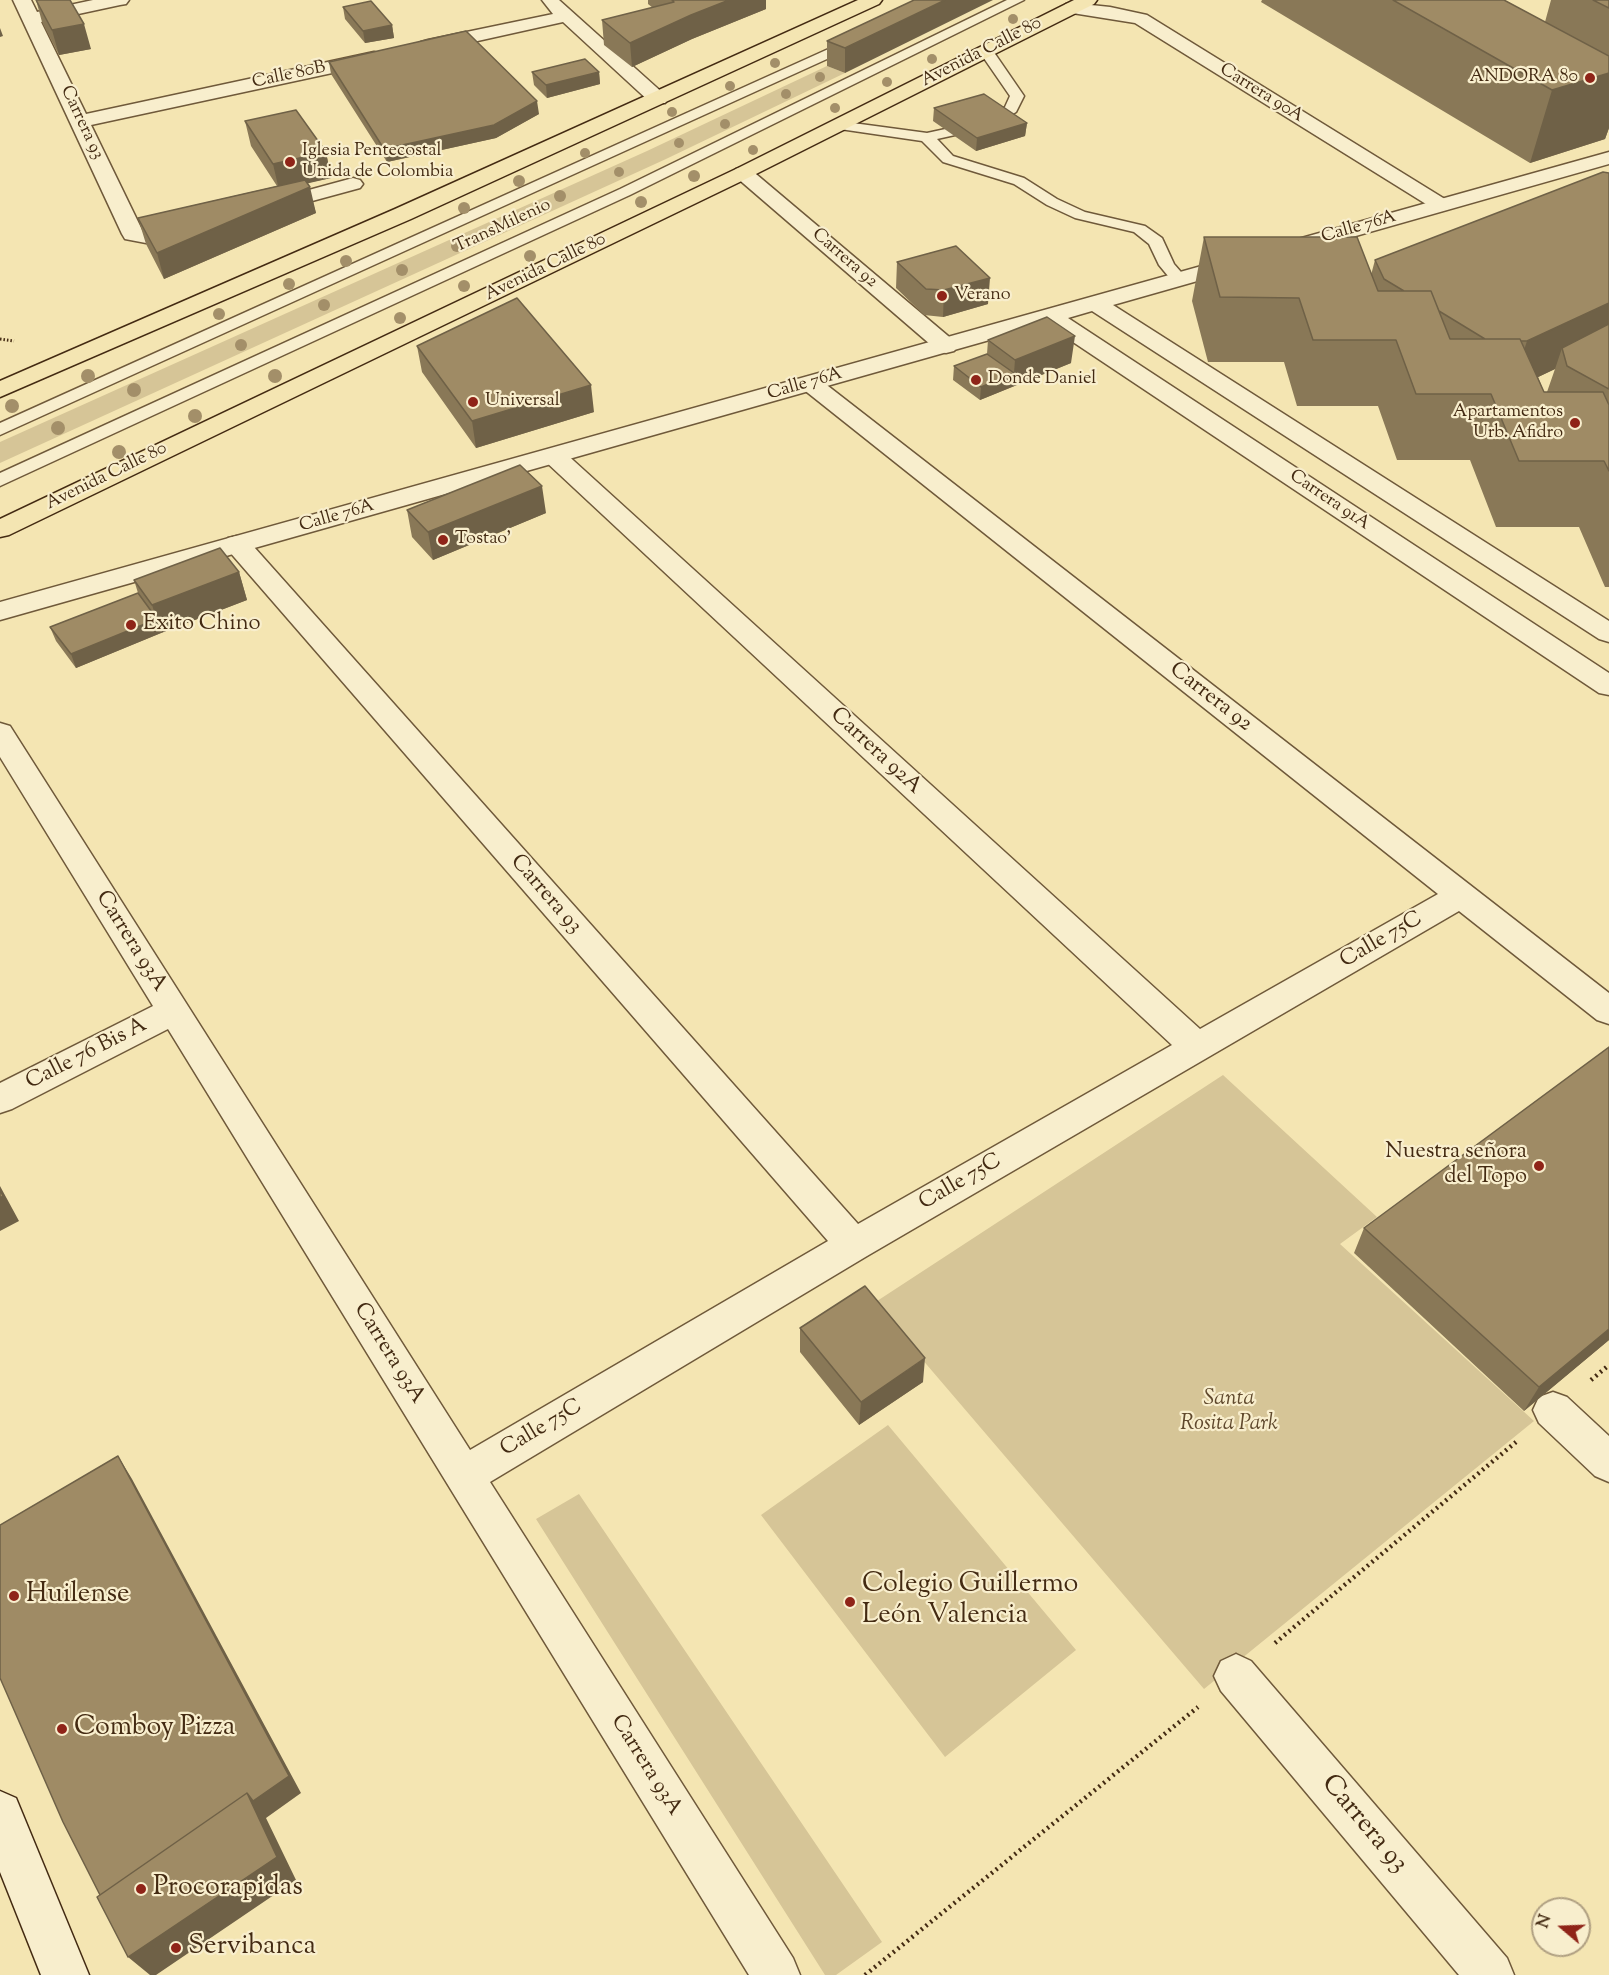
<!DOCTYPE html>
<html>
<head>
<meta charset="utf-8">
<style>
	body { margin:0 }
	#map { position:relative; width:1609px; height:1975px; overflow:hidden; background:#f4e5b2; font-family:"Sorts Mill Goudy",serif }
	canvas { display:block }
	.north { position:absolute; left:1531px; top:1897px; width:60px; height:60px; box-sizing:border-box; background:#f8eecd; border:2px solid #b0a082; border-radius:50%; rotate:289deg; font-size:16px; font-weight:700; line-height:24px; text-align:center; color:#432a12 }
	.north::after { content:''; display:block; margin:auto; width:21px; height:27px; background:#8f2418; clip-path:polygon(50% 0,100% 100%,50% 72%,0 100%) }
</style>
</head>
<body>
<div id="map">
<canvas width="1609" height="1975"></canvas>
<div class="north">N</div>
</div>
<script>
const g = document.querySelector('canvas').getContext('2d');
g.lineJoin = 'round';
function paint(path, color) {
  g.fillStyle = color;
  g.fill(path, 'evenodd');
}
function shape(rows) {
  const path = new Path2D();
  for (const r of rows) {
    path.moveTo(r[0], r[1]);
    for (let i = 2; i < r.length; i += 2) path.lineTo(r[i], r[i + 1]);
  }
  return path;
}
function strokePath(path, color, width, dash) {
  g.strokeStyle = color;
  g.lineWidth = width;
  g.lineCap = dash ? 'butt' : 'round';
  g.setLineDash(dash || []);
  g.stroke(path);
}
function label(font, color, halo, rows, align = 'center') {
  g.font = font + ' "Sorts Mill Goudy",serif';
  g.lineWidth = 4.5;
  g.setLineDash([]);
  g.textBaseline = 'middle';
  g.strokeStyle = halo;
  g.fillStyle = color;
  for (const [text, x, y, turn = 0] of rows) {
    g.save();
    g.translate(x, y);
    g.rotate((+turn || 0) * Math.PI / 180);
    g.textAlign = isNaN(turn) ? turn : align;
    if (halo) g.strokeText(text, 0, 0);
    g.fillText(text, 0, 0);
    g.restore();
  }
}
paint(shape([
	[827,66,845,73,666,159,0,463,0,442,647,151],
	[1223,1075,1377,1217,1340,1244,1534,1421,1204,1689,874,1303],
	[888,1425,1076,1650,945,1757,761,1515],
	[579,1494,882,1942,836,1975,825,1975,536,1519]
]), '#d6c597');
const service = shape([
	[1007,0,1024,0,630,195,0,486,0,473,620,189,1007,0],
	[855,37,860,38,862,41,860,44,0,435,0,423,855,37],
	[986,47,991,48,1024,96,1016,112,999,122,992,118,1005,107,1010,96,979,51,986,47],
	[838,121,927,133,950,128,955,129,957,132,955,135,937,139,953,156,1024,178,1057,199,1085,212,1145,226,1162,238,1174,264,1187,279,1179,284,1173,282,1159,265,1149,244,1134,232,1075,218,1047,205,1014,184,943,162,922,141,833,128,831,125,838,121]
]);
const minor = shape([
	[13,0,31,0,37,12,93,0,129,0,126,4,120,5,41,22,86,114,374,52,381,54,383,58,381,62,374,64,91,125,142,230,186,223,194,224,197,229,194,234,146,243,125,239,122,234,13,0],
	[542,0,559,0,665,95,668,99,665,103,651,103,563,22,428,52,421,50,419,46,421,42,428,40,553,14,542,0],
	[1072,3,1110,7,1147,15,1448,201,1452,205,1448,209,1441,211,1434,209,1135,23,1066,12,1063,8,1066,4,1072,3],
	[743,167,750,169,954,341,958,346,954,351,946,353,938,351,736,177,733,173,736,169,743,167],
	[353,178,360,180,363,184,360,188,268,213,261,211,257,207,261,203,353,178],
	[811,377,819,379,1609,993,1609,1024,1597,1020,1459,911,867,1256,490,1482,793,1958,800,1975,749,1975,168,1029,12,1109,0,1113,0,1083,153,1006,0,757,0,723,10,726,470,1450,828,1241,228,550,224,544,228,538,237,536,246,538,858,1224,1172,1045,545,461,542,456,545,451,554,449,563,451,1200,1029,1438,894,803,389,799,384,803,379,811,377],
	[1553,1392,1567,1397,1609,1436,1609,1482,1595,1476,1539,1423,1533,1410,1539,1397,1553,1392],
	[1236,1654,1251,1661,1507,1958,1514,1975,1459,1975,1221,1691,1214,1676,1221,1661,1236,1654]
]);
const tertiary = shape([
	[1609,152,1609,164,1113,305,1609,621,1609,642,1599,639,1092,311,1068,318,1609,673,1609,695,1599,693,1046,324,0,620,0,602,1609,152]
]);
const secondary = shape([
	[0,1791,16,1798,89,1975,41,1975,0,1872,0,1791]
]);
const trunk = shape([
	[858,0,882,0,879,4,411,219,0,397,0,381,395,209,858,0],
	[1074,0,1097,0,1094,4,750,177,9,535,0,537,0,519,736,169,1074,0]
]);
strokePath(service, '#6f593a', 3);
strokePath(minor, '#6f593a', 3);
strokePath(tertiary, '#6f593a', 3);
strokePath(secondary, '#432a12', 3);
strokePath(trunk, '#432a12', 3);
strokePath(shape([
	[0,339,14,341]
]), '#432a12', 3, [1.5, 2]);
strokePath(shape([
	[1591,1380,1609,1365],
	[1275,1643,1516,1442],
	[865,1975,1198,1707]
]), '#432a12', 4.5, [2, 4]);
paint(service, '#f8eecd');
paint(minor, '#f8eecd');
paint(tertiary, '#f8eecd');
paint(secondary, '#f8eecd');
paint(trunk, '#f4e5b2');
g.fillStyle = '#a38f69';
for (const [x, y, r] of [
	[1013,19,5],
	[932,59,5],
	[775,63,5],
	[820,77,5],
	[887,82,5],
	[730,86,5],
	[786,94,5],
	[835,108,5],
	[672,112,5],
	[725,124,5],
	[679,143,5],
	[753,150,5],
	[585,153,5],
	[619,172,5],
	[694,176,6],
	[519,181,6],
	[560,196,6],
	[641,202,6],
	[464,208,6],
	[513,221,6],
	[457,246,6],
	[530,256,6],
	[346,261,6],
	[402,270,6],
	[289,284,6],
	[464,286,6],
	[324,305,6],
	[219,314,6],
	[400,318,6],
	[241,345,6],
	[88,376,7],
	[275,376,7],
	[134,390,7],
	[12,406,7],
	[195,416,7],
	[58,428,7],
	[119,452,7]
]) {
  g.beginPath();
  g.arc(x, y, r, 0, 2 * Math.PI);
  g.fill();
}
paint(shape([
	[36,0,91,49,59,55,42,22],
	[648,0,766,0,766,9,692,39,632,67,604,45,602,20,653,8,648,4],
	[914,0,845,73,827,66,827,41],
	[1262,0,1504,0,1545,22,1551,0,1609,0,1609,128,1605,139,1530,163,1261,2],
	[343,7,392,25,394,38,365,43,345,19],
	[329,62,539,114,496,138,387,162,331,74],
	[532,72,599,72,600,84,547,98,534,85],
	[934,108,1027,123,1025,136,976,151,933,121],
	[245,121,326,152,331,178,307,183,316,213,164,279,146,244,138,218,277,186,251,146],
	[1609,173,1609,587,1605,587,1579,527,1496,527,1470,460,1397,460,1378,406,1297,406,1284,362,1208,362,1192,301,1204,237,1371,275,1375,260],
	[1555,369,1547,392,1544,392,1538,377],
	[897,262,988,304,943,317,924,315,896,288],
	[988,340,1071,363,980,400,953,380,954,366,987,354],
	[417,346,594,412,476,448,422,372],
	[407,510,546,513,433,560,412,537],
	[239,572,247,600,161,633,76,668,56,641,50,627,138,593,134,580],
	[1364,1228,1609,1340,1524,1411,1354,1253],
	[800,1328,923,1382,859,1425,800,1352]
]), '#897857');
paint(shape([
	[729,0,766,0,766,9,692,39,632,67,630,43,691,15],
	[945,0,993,0,845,73,845,48],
	[84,24,91,49,59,55,52,30],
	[392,25,394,38,365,43,363,31],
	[0,28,3,36,0,37],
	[599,72,600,84,547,98,546,85],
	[1609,73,1609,128,1605,139,1530,163,1552,90],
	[537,101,539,114,496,138,387,162,384,149],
	[1027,123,1025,136,976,151,977,138],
	[326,152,331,178,279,190,273,164],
	[310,187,316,213,164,279,157,253],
	[990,278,988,304,943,317,944,290],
	[1609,303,1609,343,1562,348,1555,369,1511,390,1527,341],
	[1075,336,1071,363,980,400,981,387,1014,373,1015,360],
	[591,385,594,412,476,448,472,421],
	[542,486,546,513,433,560,428,532],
	[239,572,247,600,161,633,152,605],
	[157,619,161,633,76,668,71,654],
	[0,1186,19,1221,0,1231],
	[1609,1329,1609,1340,1524,1411,1539,1387],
	[925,1358,923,1382,859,1425,861,1402],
	[118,1456,132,1479,301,1793,266,1818,296,1880,156,1975,150,1975,128,1957]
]), '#6f6147');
const building = shape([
	[36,0,70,0,84,24,52,30,36,0],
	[672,0,729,0,691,15,630,43,602,20,674,2,672,0],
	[914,0,945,0,845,48,827,41,914,0],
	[1393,0,1504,0,1609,56,1609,73,1552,90,1393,0],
	[1593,0,1609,0,1609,8,1593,0],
	[371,1,392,25,363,31,343,7,371,1],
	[466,31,537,101,494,125,384,149,329,62,466,31],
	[585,59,599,72,546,85,532,72,585,59],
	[984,94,1027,123,977,138,934,108,984,94],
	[296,110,326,152,273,164,245,121,296,110],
	[1603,172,1609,173,1609,303,1527,341,1521,341,1520,339,1485,339,1439,311,1431,291,1404,291,1384,279,1375,260,1603,172],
	[305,180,310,187,157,253,138,218,305,180],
	[1204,237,1357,237,1378,291,1431,291,1450,339,1520,339,1544,392,1603,392,1609,405,1609,471,1604,461,1519,461,1491,394,1416,394,1396,340,1313,340,1299,298,1220,297,1204,237],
	[956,246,990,278,944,290,926,289,897,262,956,246],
	[517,298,591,385,472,421,417,346,517,298],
	[1047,317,1075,336,1015,360,988,340,1047,317],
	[1609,324,1609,389,1567,366,1562,348,1609,324],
	[987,354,1014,373,981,387,954,366,987,354],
	[520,465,542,486,428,532,407,510,520,465],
	[220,548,239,572,152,605,134,580,220,548],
	[138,593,157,619,71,654,50,627,138,593],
	[1609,1047,1609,1329,1539,1387,1364,1228,1609,1047],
	[0,1190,3,1196,0,1198,0,1190],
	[865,1286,925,1358,861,1402,800,1328,865,1286],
	[118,1456,289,1776,253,1801,247,1793,100,1895,63,1822,0,1678,0,1525,118,1456],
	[247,1793,277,1857,128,1957,97,1897,247,1793]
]);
paint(building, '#9f8b65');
strokePath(building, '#6f6147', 1.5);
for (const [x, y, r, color] of [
	[1590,78,6,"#8f2418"],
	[290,162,6,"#8f2418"],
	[942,296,6,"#8f2418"],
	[976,380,6,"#8f2418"],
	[473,402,6,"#8f2418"],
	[1575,423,6,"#8f2418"],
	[443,540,6,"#8f2418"],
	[131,625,6,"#8f2418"],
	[1539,1166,6,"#8f2418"],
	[14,1596,6,"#8f2418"],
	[850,1602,6,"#8f2418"],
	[62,1729,6,"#8f2418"],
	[141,1889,6,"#8f2418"],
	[176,1948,6,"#8f2418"]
]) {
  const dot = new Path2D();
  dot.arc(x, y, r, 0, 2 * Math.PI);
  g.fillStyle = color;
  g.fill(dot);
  strokePath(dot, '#f8eecd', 2);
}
label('18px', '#432a12', '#f8eecd', [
	["Avenida Calle 80",982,53,-27],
	["Calle 80B",289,76,-12],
	["Carrera 90A",1261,94,32],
	["Carrera 93",81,123,65],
	["TransMilenio",503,227,-25],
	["Calle 76A",1359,228,-16],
	["Carrera 92",844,259,41],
	["Avenida Calle 80",546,268,-26],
	["Calle 76A",805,385,-16],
	["Avenida Calle 80",107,477,-26],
	["Carrera 91A",1329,501,34],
	["Calle 76A",337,517,-16]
]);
label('18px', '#432a12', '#f8eecd', [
	["ANDORA 80",1578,78,"right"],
	["Iglesia Pentecostal",302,152],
	["Unida de Colombia",302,173],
	["Verano",954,296],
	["Donde Daniel",988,380],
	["Universal",485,402],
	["Apartamentos",1563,413,"right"],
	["Urb. Afidro",1563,434,"right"],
	["Tostao’",455,540]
], 'left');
label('22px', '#432a12', '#f8eecd', [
	["Exito Chino",143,625],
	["Nuestra señora",1527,1153,"right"],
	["del Topo",1527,1178,"right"]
], 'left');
label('22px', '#432a12', '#f8eecd', [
	["Carrera 92",1210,698,38],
	["Carrera 92A",875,752,43],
	["Carrera 93",545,895,49],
	["Calle 75C",1382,941,-30],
	["Carrera 93A",130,942,58],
	["Calle 76 Bis A",87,1055,-27],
	["Calle 75C",961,1183,-30],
	["Carrera 93A",388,1354,58],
	["Calle 75C",542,1429,-31],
	["Carrera 93A",645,1766,58]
]);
label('italic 22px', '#60492d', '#f8eecd', [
	["Santa",1229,1400],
	["Rosita Park",1229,1425]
]);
label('27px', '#432a12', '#f8eecd', [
	["Colegio Guillermo",862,1586],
	["León Valencia",862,1617],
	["Huilense",26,1596],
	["Comboy Pizza",74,1729],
	["Procorapidas",153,1889],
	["Servibanca",188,1948]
], 'left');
label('27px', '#432a12', '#f8eecd', [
	["Carrera 93",1363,1825,50]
]);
</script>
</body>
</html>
